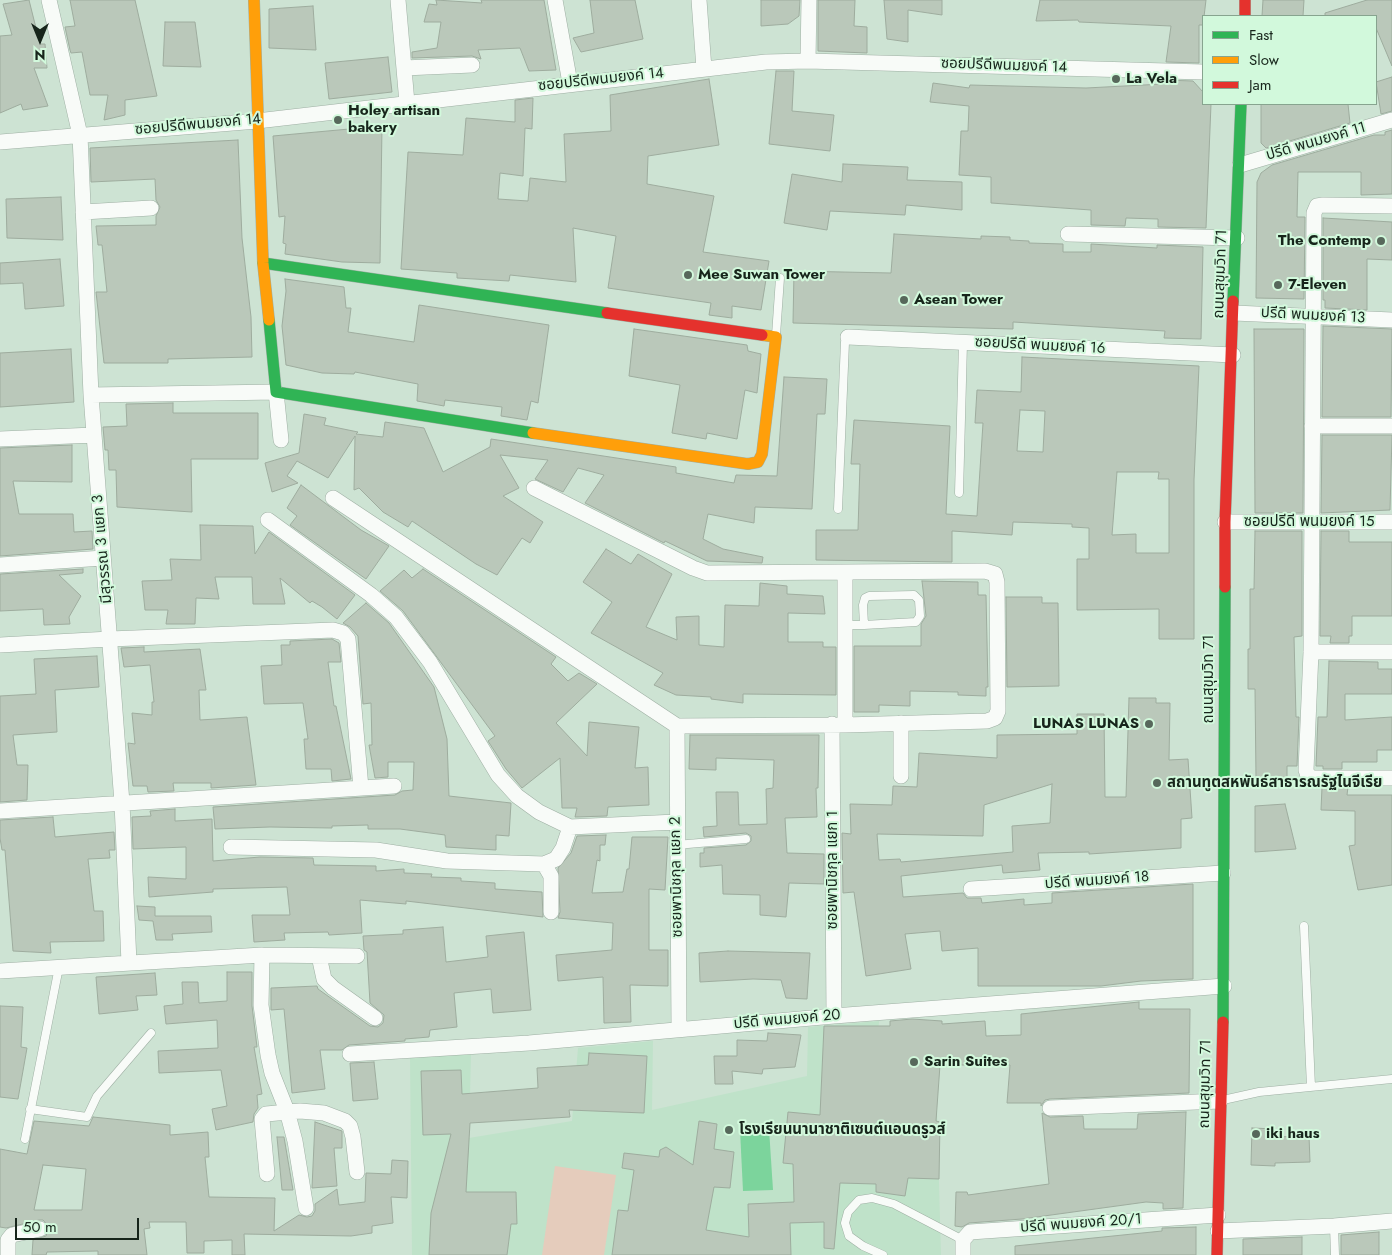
<!DOCTYPE html>
<html>
<head>
<meta charset="utf-8">
<style>
	body { margin:0 }
	#map { position:relative; width:1392px; height:1255px; overflow:hidden; background:#cde3d3; font-family:Jost,sans-serif }
	canvas { display:block }
	.legend { position:absolute; left:1202px; top:15px; width:175px; height:90px; box-sizing:border-box; background:#d2f9dc; border:1px solid #87a48f; margin:0; padding:6px 9px; list-style:none; font-size:15px; color:#17251b }
	.legend li { display:flex; align-items:center; gap:10px; height:25px }
	.legend b { width:25px; border:1px solid #87a48f }
	.north { position:absolute; left:15px; top:15px; width:50px; height:50px; -webkit-text-stroke:4px #d2f9dc; paint-order:stroke; rotate:180deg; font-size:14px; font-weight:700; line-height:20px; text-align:center; color:#17251b }
	.north::after { content:''; display:block; margin:auto; width:18px; height:22px; background:#17251b; clip-path:polygon(50% 0,100% 100%,50% 72%,0 100%) }
	.scale { position:absolute; left:15px; top:1218px; width:124px; height:22px; box-sizing:border-box; border:2px solid #17251b; border-top:0; padding-left:6px; font-size:15px; line-height:18px; white-space:nowrap; color:#17251b; -webkit-text-stroke:4px #d2f9dc; paint-order:stroke }
</style>
</head>
<body>
<div id="map">
<canvas width="1392" height="1255"></canvas>
<ul class="legend">
<li><b style="height:6px;background:#30b455"></b>Fast</li>
<li><b style="height:6px;background:#ff9f0a"></b>Slow</li>
<li><b style="height:6px;background:#e5322d"></b>Jam</li>
</ul>
<div class="north">N</div>
<div class="scale">50 m</div>
</div>
<script>
const g = document.querySelector('canvas').getContext('2d');
g.lineJoin = 'round';
function paint(path, color) {
  g.fillStyle = color;
  g.fill(path, 'evenodd');
}
function shape(rows) {
  const path = new Path2D();
  for (const r of rows) {
    path.moveTo(r[0], r[1]);
    for (let i = 2; i < r.length; i += 2) path.lineTo(r[i], r[i + 1]);
  }
  return path;
}
function strokePath(path, color, width, dash) {
  g.strokeStyle = color;
  g.lineWidth = width;
  g.lineCap = dash ? 'butt' : 'round';
  g.setLineDash(dash || []);
  g.stroke(path);
}
function label(font, color, halo, rows, align = 'center') {
  g.font = font + ' Jost,"Noto Sans Thai",sans-serif';
  g.lineWidth = 4;
  g.setLineDash([]);
  g.textBaseline = 'middle';
  g.strokeStyle = halo;
  g.fillStyle = color;
  for (const [text, x, y, turn = 0] of rows) {
    g.save();
    g.translate(x, y);
    g.rotate((+turn || 0) * Math.PI / 180);
    g.textAlign = isNaN(turn) ? turn : align;
    if (halo) g.strokeText(text, 0, 0);
    g.fillText(text, 0, 0);
    g.restore();
  }
}
paint(shape([
	[879,1021,874,1106,937,1111,941,1255,412,1255,410,1057,471,1054,469,1138,572,1121,578,1048,653,1041,652,1110,807,1076,808,1027]
]), '#bfe2c9');
paint(shape([
	[555,1166,616,1175,604,1255,542,1255]
]), '#e5ccbc');
paint(shape([
	[769,1129,773,1190,743,1191,740,1130]
]), '#7cd49c');
const building = shape([
	[29,0,40,44,45,44,47,68,34,68,48,106,23,110,21,104,0,113,0,36,12,35,3,4,29,0],
	[70,0,135,0,157,96,125,100,125,115,104,120,108,95,90,95,82,52,71,53,70,50,65,27,75,26,70,0],
	[436,0,482,3,481,0,544,0,556,70,529,71,520,48,478,50,481,59,472,56,412,58,412,52,437,48,441,22,424,22,429,4,437,5,436,0],
	[590,0,635,0,643,39,581,52,573,38,594,33,590,0],
	[761,0,800,0,799,16,788,24,761,26,761,0],
	[818,0,855,0,854,26,867,27,867,53,818,51,818,0],
	[884,0,942,0,942,15,908,10,908,42,887,39,884,0],
	[1040,0,1206,0,1203,25,1199,25,1199,63,1166,62,1171,26,1079,22,1078,20,1036,21,1040,0],
	[1263,0,1304,0,1303,16,1262,16,1263,0],
	[1367,0,1392,0,1392,66,1376,28,1376,16,1325,16,1325,13,1367,0],
	[313,6,316,50,269,48,269,9,313,6],
	[165,22,195,22,201,67,163,66,165,22],
	[388,57,392,92,329,99,325,63,388,57],
	[776,71,794,71,792,111,834,115,830,151,769,144,776,71],
	[1392,77,1392,111,1381,114,1376,82,1392,77],
	[709,79,719,145,648,156,647,184,714,196,703,252,769,261,761,310,732,306,732,318,709,315,711,303,608,288,616,236,573,228,576,282,510,275,509,281,457,278,457,273,401,269,408,152,463,155,466,118,515,122,515,100,533,98,532,129,525,128,523,176,500,173,498,199,528,201,530,178,566,182,564,134,611,131,610,95,709,79],
	[1164,80,1193,81,1203,92,1203,104,1211,104,1206,228,1158,227,1158,219,1126,218,1125,226,1091,225,1091,210,991,203,991,177,959,175,961,131,968,131,969,106,930,102,933,83,969,88,970,85,1086,88,1163,84,1164,80],
	[1261,104,1348,104,1350,123,1266,148,1261,143,1261,104],
	[382,126,380,263,342,262,285,254,286,244,283,243,285,216,279,217,273,136,382,126],
	[1392,130,1392,194,1361,195,1361,172,1298,172,1297,217,1305,217,1304,299,1256,298,1257,182,1261,173,1272,165,1374,135,1385,135,1385,132,1392,130],
	[238,140,242,238,251,317,252,357,168,359,168,363,104,363,96,292,107,292,102,245,98,245,96,226,156,225,156,216,160,207,156,200,155,179,91,182,90,148,238,140],
	[843,164,908,167,907,180,962,182,962,210,906,205,905,215,830,211,827,230,784,223,792,174,842,182,843,164],
	[61,197,63,240,7,238,6,199,61,197],
	[1323,218,1392,222,1392,260,1367,259,1367,310,1325,308,1325,300,1323,300,1323,218],
	[894,234,981,239,981,236,1010,237,1010,240,1029,241,1029,243,1063,244,1063,252,1091,252,1091,244,1157,248,1157,245,1203,247,1201,339,1164,338,1165,331,1013,322,1013,329,793,323,794,271,891,273,894,234],
	[60,259,64,306,25,309,23,283,0,284,0,263,60,259],
	[285,279,344,287,346,308,351,308,348,332,414,342,419,305,549,325,538,403,531,401,527,420,501,416,502,407,445,400,444,406,417,401,418,384,355,372,354,374,322,373,286,365,282,326,286,291,285,279],
	[1323,326,1392,329,1391,417,1322,417,1323,326],
	[634,329,747,345,748,351,761,354,757,393,745,390,737,439,707,433,706,439,672,433,680,385,629,376,634,329],
	[1254,329,1304,329,1303,513,1255,513,1254,329],
	[71,349,74,402,0,407,0,353,71,349],
	[1022,357,1199,366,1194,480,1194,639,1159,639,1159,609,1077,610,1077,559,1089,559,1089,528,1072,527,1072,524,1013,522,1012,535,952,531,952,562,816,560,816,530,858,530,860,464,851,464,854,420,950,426,946,514,977,516,983,423,975,423,977,390,1021,392,1022,357],
	[1020,410,1045,411,1043,452,1017,451,1020,410],
	[1117,472,1159,472,1158,479,1169,479,1169,553,1136,553,1136,534,1112,535,1117,472],
	[784,377,827,379,825,414,817,414,812,509,755,507,754,523,708,514,703,539,723,549,763,557,762,563,707,561,665,541,664,543,585,503,604,475,578,468,563,492,535,479,548,460,500,455,519,488,503,496,543,522,530,543,522,538,497,575,476,564,412,521,408,527,383,512,359,488,354,490,355,436,328,478,297,461,287,476,298,483,272,492,265,463,299,453,304,414,326,418,324,425,358,432,356,434,383,437,385,422,424,428,443,472,490,447,491,439,676,467,676,473,734,483,736,475,777,476,784,377],
	[173,403,173,413,258,413,258,459,191,459,192,512,117,507,116,470,109,470,108,450,105,450,103,427,127,426,126,404,173,403],
	[1322,435,1392,435,1390,510,1321,513,1322,435],
	[72,445,72,482,13,481,19,514,73,514,74,532,92,531,93,549,0,556,0,448,72,445],
	[301,485,361,530,389,546,366,579,290,525,297,516,287,508,301,485],
	[200,525,253,526,255,554,269,532,355,595,337,619,322,607,312,601,310,603,280,578,285,604,253,604,252,577,215,577,219,599,196,598,195,624,166,624,168,610,145,610,142,581,172,580,170,559,201,560,200,525],
	[1255,531,1302,531,1302,636,1294,637,1296,717,1299,717,1297,766,1287,766,1287,778,1256,778,1255,689,1248,689,1248,649,1250,649,1250,589,1254,589,1255,531],
	[1321,531,1349,531,1349,542,1392,542,1392,616,1352,616,1352,636,1349,636,1349,643,1330,643,1331,636,1320,636,1321,531],
	[606,549,631,564,638,554,672,574,646,627,677,640,676,617,699,616,699,645,724,647,725,605,759,606,760,583,787,586,787,594,823,596,825,614,788,613,788,642,823,642,823,647,836,647,836,695,743,694,743,703,711,699,711,697,676,695,654,685,663,673,591,633,612,602,583,582,606,549],
	[83,569,83,573,59,575,81,596,69,617,70,624,44,625,43,609,0,611,0,574,83,569],
	[423,569,556,657,551,664,568,681,579,673,597,684,556,723,587,756,589,722,639,727,635,768,648,767,649,805,608,807,607,816,575,817,577,808,562,808,560,758,522,788,506,769,488,741,495,736,403,611,380,591,404,570,412,578,423,569],
	[922,581,978,582,978,595,986,595,988,687,986,687,986,696,958,695,958,692,910,691,910,706,879,705,879,712,854,712,854,646,921,646,921,624,926,616,922,581],
	[1006,597,1042,597,1042,603,1058,603,1059,686,1007,687,1006,597],
	[366,603,389,623,434,687,447,739,449,796,511,803,509,836,496,835,496,850,446,847,445,835,400,829,368,829,368,825,332,826,332,828,270,827,215,829,213,807,395,795,402,791,413,790,414,762,388,762,388,777,375,778,369,745,372,745,371,703,363,704,358,636,350,627,343,623,366,603],
	[332,639,339,643,341,662,328,662,334,706,336,706,351,779,332,781,331,769,306,769,304,739,308,739,303,703,264,704,261,666,282,665,281,645,290,645,290,641,332,639],
	[144,647,144,652,200,649,206,690,199,690,200,720,247,717,256,785,211,788,211,783,173,783,174,791,148,792,147,786,133,786,128,743,135,744,132,713,152,715,152,702,154,702,150,665,124,667,121,648,144,647],
	[97,656,99,687,55,690,57,732,13,735,17,765,28,765,27,800,0,802,0,696,36,694,34,659,97,656],
	[1329,661,1378,662,1378,669,1392,669,1392,694,1345,694,1345,720,1392,717,1392,750,1377,750,1377,762,1342,762,1342,769,1323,769,1323,766,1316,766,1318,717,1327,717,1329,661],
	[1129,698,1156,698,1156,703,1170,703,1169,760,1188,759,1192,818,1181,819,1181,848,1089,854,1089,852,1038,853,1040,870,1003,873,1002,865,901,876,903,897,963,893,967,898,981,898,982,903,1024,899,1024,905,1052,903,1052,893,1193,884,1193,979,1141,981,1101,986,978,986,978,948,942,951,940,931,905,934,911,969,866,976,854,892,843,893,842,833,851,834,850,804,892,805,893,786,917,787,919,753,997,758,997,735,1077,734,1077,714,1104,714,1105,797,1126,797,1129,698],
	[1052,784,1050,823,1012,826,1013,852,901,862,900,859,879,860,877,834,983,836,984,805,1052,784],
	[690,735,819,735,818,788,816,788,817,817,785,818,787,853,824,854,824,884,789,883,786,917,760,915,760,895,723,894,722,865,700,867,700,853,704,853,704,848,746,845,751,841,751,836,746,833,704,837,703,827,717,826,716,792,738,792,739,825,767,824,766,789,773,788,774,760,716,758,716,770,689,769,690,735],
	[1322,787,1348,787,1347,795,1392,795,1392,885,1358,890,1349,846,1355,845,1355,811,1321,810,1322,787],
	[1285,804,1296,849,1255,852,1255,806,1285,804],
	[175,809,175,821,212,819,213,861,260,857,313,858,314,865,376,866,376,871,404,869,404,873,432,874,431,877,461,878,461,881,495,883,495,889,542,892,543,917,406,901,406,904,360,900,362,933,329,935,328,932,284,933,285,940,254,942,252,915,290,915,287,887,213,889,213,892,149,897,148,877,186,879,186,847,133,849,132,817,151,816,150,811,175,809],
	[53,817,55,837,114,832,115,850,109,850,110,858,88,859,94,911,103,911,104,941,50,942,51,953,13,951,5,850,2,850,0,838,0,820,53,817],
	[606,835,605,845,600,845,600,861,597,860,592,893,623,892,627,869,629,869,632,837,668,837,665,890,649,889,649,950,668,950,668,986,630,985,631,1022,604,1023,603,977,558,981,556,955,612,950,613,923,558,918,560,912,558,868,571,853,577,836,606,835],
	[137,906,155,907,155,916,211,916,212,932,172,934,173,940,156,940,153,921,139,920,137,906],
	[443,927,446,962,488,957,486,936,524,932,531,1010,493,1013,491,989,454,993,457,1027,430,1030,429,1037,405,1039,405,1041,349,1045,342,1050,320,1050,325,1089,292,1093,284,1009,271,1010,271,988,317,986,318,989,370,1026,378,1027,383,1023,384,1015,370,1003,367,952,364,950,363,936,403,934,403,930,443,927],
	[728,951,810,953,807,999,786,998,781,980,753,979,700,982,699,953,728,951],
	[227,972,252,972,252,1006,257,1047,254,1047,262,1094,257,1095,258,1108,254,1114,253,1122,216,1130,212,1109,227,1106,221,1070,159,1073,158,1051,218,1048,217,1020,166,1024,164,1006,183,1004,182,982,198,982,199,1003,227,1001,227,972],
	[155,973,157,995,136,996,138,1010,99,1014,96,977,155,973],
	[1139,1002,1139,1009,1190,1009,1189,1093,1050,1099,1045,1100,1041,1106,1041,1103,1007,1103,1010,1065,940,1065,936,1121,940,1122,939,1179,908,1178,905,1196,876,1192,876,1184,840,1183,834,1249,824,1248,824,1222,790,1223,791,1255,612,1255,618,1210,628,1211,634,1170,622,1168,624,1153,659,1157,660,1150,666,1147,693,1165,699,1121,717,1124,714,1149,734,1152,730,1188,714,1187,706,1230,749,1237,748,1204,794,1202,793,1164,783,1163,788,1112,820,1115,824,1026,890,1026,890,1021,912,1019,942,1021,942,1024,985,1021,986,1036,1021,1035,1021,1014,1139,1002],
	[0,1006,23,1007,21,1047,27,1048,18,1099,0,1097,0,1006],
	[768,1033,801,1035,795,1067,763,1069,762,1074,732,1071,733,1084,715,1084,714,1056,737,1056,737,1040,767,1041,768,1033],
	[589,1053,647,1056,644,1113,569,1110,570,1117,470,1123,466,1192,516,1192,517,1224,511,1224,507,1255,429,1255,431,1213,451,1134,423,1135,421,1071,461,1070,462,1094,538,1088,537,1068,588,1065,589,1053],
	[374,1062,378,1099,353,1101,350,1063,374,1062],
	[1186,1112,1183,1208,1163,1209,1163,1203,1146,1202,1022,1219,969,1223,962,1227,955,1226,956,1192,967,1192,968,1195,1049,1184,1042,1113,1050,1117,1083,1116,1084,1129,1137,1129,1138,1114,1186,1112],
	[93,1117,170,1125,170,1135,208,1132,209,1157,205,1157,209,1197,275,1198,274,1231,299,1215,307,1217,312,1216,315,1211,315,1204,337,1189,339,1205,365,1202,366,1173,391,1174,392,1160,408,1161,407,1198,391,1197,393,1223,372,1226,372,1233,351,1236,244,1234,245,1255,232,1255,232,1240,204,1241,204,1253,187,1253,186,1222,149,1222,150,1228,144,1229,147,1255,98,1255,98,1251,47,1252,46,1255,32,1255,33,1240,46,1236,49,1227,43,1220,39,1220,6,1228,0,1227,0,1149,27,1154,34,1121,89,1126,93,1117],
	[43,1165,86,1169,82,1210,34,1210,43,1165],
	[315,1122,342,1131,342,1148,334,1148,337,1186,312,1188,315,1122],
	[1252,1128,1275,1129,1275,1137,1309,1136,1310,1162,1275,1163,1275,1166,1251,1165,1252,1128],
	[277,1137,284,1137,293,1190,282,1190,277,1137],
	[1196,1227,1196,1255,1015,1255,1015,1246,1162,1231,1162,1228,1196,1227],
	[1379,1232,1379,1255,1341,1255,1341,1235,1379,1232],
	[1302,1237,1302,1255,1243,1255,1243,1239,1302,1237]
]);
paint(building, '#bac8ba');
strokePath(building, '#9eac9e', 1);
const lane = shape([
	[776,335,780,278],
	[959,493,963,343],
	[838,509,845,342,848,337],
	[845,625,864,625,916,622,920,616,919,600,914,595,869,596,865,598,863,605,864,625],
	[676,845,746,839],
	[1304,926,1311,1087],
	[1223,1100,1259,1092,1392,1079],
	[30,1109,87,1117,97,1096,151,1033],
	[25,1139,59,967],
	[1334,1226,1335,1255],
	[883,1255,863,1246,849,1236,845,1223,848,1212,859,1200,872,1198,894,1204,963,1240]
]);
const street = shape([
	[49,0,80,135,91,395,122,803,129,963],
	[398,0,407,103],
	[555,0,570,83],
	[699,0,704,69],
	[808,61,809,0],
	[404,68,472,65],
	[0,142,257,121,766,62,808,61,1203,72],
	[1240,165,1392,120],
	[1392,206,1323,205,1317,206,1314,213,1311,652,1306,770,1308,776,1314,778,1392,778],
	[83,212,151,208],
	[1068,234,1237,238],
	[1234,313,1392,320],
	[848,337,1233,355],
	[91,395,276,392,281,440],
	[1312,426,1392,426],
	[0,439,94,435],
	[333,498,677,726,845,725,987,721,995,718,998,711,997,582,995,574,985,571,707,573,693,568,534,488],
	[268,520,371,595,396,617,430,662,498,775,517,796,539,812,570,827,676,822],
	[1225,522,1392,522],
	[0,565,103,558],
	[0,645,110,639,333,630,343,633,348,639,361,788],
	[1311,652,1392,652],
	[901,723,901,776],
	[832,724,834,1016],
	[845,725,845,573],
	[677,726,679,1029],
	[0,811,394,786],
	[231,847,376,850,447,861,544,864,556,859,563,848,570,827],
	[544,864,551,876,551,912],
	[971,889,1223,873],
	[262,955,261,1005,268,1055,272,1073,287,1111,295,1141,306,1208],
	[319,956,324,979,333,988,375,1018],
	[0,971,262,955,357,956],
	[350,1054,529,1043,834,1016,1224,986],
	[1050,1108,1220,1101],
	[267,1174,262,1119,266,1114,300,1111,324,1113,345,1121,350,1126,353,1137,357,1172],
	[1218,1231,1334,1226,1392,1221],
	[8,1255,8,1240,12,1235,40,1229],
	[963,1255,963,1240,970,1232,1218,1215]
]);
const fast = shape([
	[263,263,607,313],
	[1233,301,1241,104],
	[269,320,276,392,533,433],
	[1223,1022,1225,587]
]);
const slow = shape([
	[254,0,263,263,269,320],
	[533,433,748,464,758,462,762,454,776,337,762,335]
]);
const jam = shape([
	[1245,0,1245,16],
	[607,313,762,335],
	[1225,587,1225,522,1233,301],
	[1217,1255,1223,1022]
]);
strokePath(lane, '#9eafa3', 9);
strokePath(street, '#9eafa3', 16);
strokePath(fast, '#9eafa3', 12);
strokePath(slow, '#9eafa3', 12);
strokePath(jam, '#9eafa3', 12);
strokePath(lane, '#f8fbf8', 8);
strokePath(street, '#f8fbf8', 15);
strokePath(fast, '#30b455', 11);
strokePath(slow, '#ff9f0a', 11);
strokePath(jam, '#e5322d', 11);
for (const [x, y, r, color] of [
	[1116,79,5,"#57685b"],
	[338,120,5,"#57685b"],
	[1381,241,5,"#57685b"],
	[688,275,5,"#57685b"],
	[1278,285,5,"#57685b"],
	[904,300,5,"#57685b"],
	[1149,724,5,"#57685b"],
	[1157,783,5,"#57685b"],
	[914,1062,5,"#57685b"],
	[729,1130,5,"#57685b"],
	[1256,1134,5,"#57685b"]
]) {
  const dot = new Path2D();
  dot.arc(x, y, r, 0, 2 * Math.PI);
  g.fillStyle = color;
  g.fill(dot);
  strokePath(dot, '#d2f9dc', 2);
}
label('15px', '#17251b', '#d2f9dc', [
	["ซอยปรีดีพนมยงค์ 14",1004,66,2],
	["ซอยปรีดีพนมยงค์ 14",601,80,-6],
	["ซอยปรีดีพนมยงค์ 14",198,125,-5],
	["ปรีดี พนมยงค์ 11",1316,142,-16],
	["ถนนสุขุมวิท 71",1221,274,-88],
	["ปรีดี พนมยงค์ 13",1313,316,3],
	["ซอยปรีดี พนมยงค์ 16",1040,346,3],
	["ซอยปรีดี พนมยงค์ 15",1309,522],
	["มีสุวรรณ 3 แยก 3",103,549,-95],
	["ถนนสุขุมวิท 71",1209,679,-90],
	["ซอยพานิชกุล แยก 1",833,870,-90],
	["ซอยพานิชกุล แยก 2",677,877,-91],
	["ปรีดี พนมยงค์ 18",1097,881,-4],
	["ปรีดี พนมยงค์ 20",787,1020,-5],
	["ถนนสุขุมวิท 71",1206,1084,-89],
	["ปรีดี พนมยงค์ 20/1",1081,1224,-4]
]);
label('bold 15px', '#17251b', '#d2f9dc', [
	["La Vela",1126,79],
	["Holey artisan",348,111],
	["bakery",348,128],
	["The Contemp",1371,241,"right"],
	["Mee Suwan Tower",698,275],
	["7-Eleven",1288,285],
	["Asean Tower",914,300],
	["LUNAS LUNAS",1139,724,"right"],
	["สถานทูตสหพันธ์สาธารณรัฐไนจีเรีย",1167,783],
	["Sarin Suites",924,1062],
	["โรงเรียนนานาชาติเซนต์แอนดรูวส์",739,1130],
	["iki haus",1266,1134]
], 'left');
</script>
</body>
</html>
